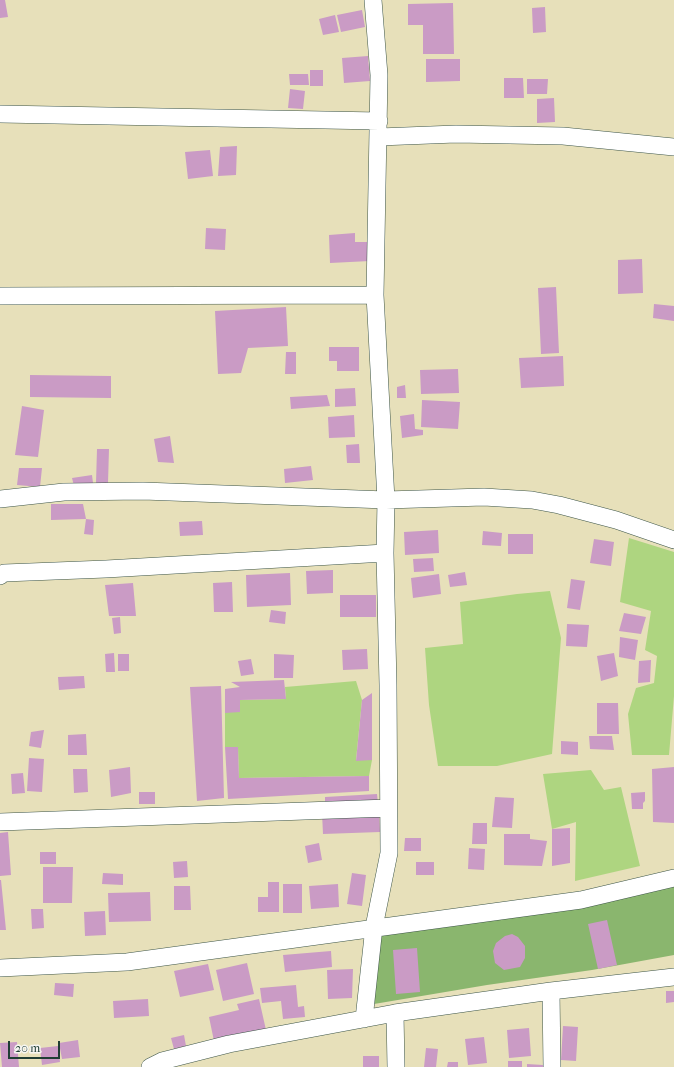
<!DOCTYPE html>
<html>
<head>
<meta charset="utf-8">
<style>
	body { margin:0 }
	#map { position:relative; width:674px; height:1067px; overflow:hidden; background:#e7e0ba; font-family:"IM FELL French Canon",serif }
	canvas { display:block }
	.scale { position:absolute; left:8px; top:1041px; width:52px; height:18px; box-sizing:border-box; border:2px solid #1f3d34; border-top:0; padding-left:5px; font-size:12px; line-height:14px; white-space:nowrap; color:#1f3d34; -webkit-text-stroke:3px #f6f6f2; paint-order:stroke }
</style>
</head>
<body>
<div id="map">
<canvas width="674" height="1067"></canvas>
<div class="scale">20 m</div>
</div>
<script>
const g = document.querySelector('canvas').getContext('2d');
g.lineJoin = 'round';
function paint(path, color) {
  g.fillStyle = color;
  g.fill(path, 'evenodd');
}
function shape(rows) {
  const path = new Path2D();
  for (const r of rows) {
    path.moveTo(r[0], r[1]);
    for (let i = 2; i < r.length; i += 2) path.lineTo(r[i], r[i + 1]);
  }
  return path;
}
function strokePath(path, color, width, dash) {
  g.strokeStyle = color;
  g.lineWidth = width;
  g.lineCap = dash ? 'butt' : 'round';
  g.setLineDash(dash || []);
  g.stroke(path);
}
paint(shape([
	[629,538,674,552,674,696,669,755,632,755,628,714,636,688,654,683,657,656,645,650,651,611,620,602],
	[550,591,561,638,552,754,497,766,438,766,429,705,425,648,463,644,460,602,517,594],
	[356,681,362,700,356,760,372,760,369,776,239,778,238,748,225,747,225,713,240,700,286,699,285,687],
	[591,770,604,790,621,787,640,866,575,881,576,822,552,829,543,774]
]), '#aed580');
paint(shape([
	[674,884,674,955,592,970,487,985,374,1004,381,936]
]), '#8ab66e');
paint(shape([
	[0,0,5,0,8,17,0,18],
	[453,3,454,54,423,54,423,25,408,25,408,4],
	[545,7,546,32,533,33,532,8],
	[362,10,365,27,341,32,337,15],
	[335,15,339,32,323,35,319,19],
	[368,56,370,81,344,83,342,58],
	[426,59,460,59,460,81,426,82],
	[310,70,323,70,323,86,310,86],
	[289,74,308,74,309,85,290,85],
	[504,78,523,78,524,98,504,98],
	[527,79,548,79,547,94,527,94],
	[290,89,305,91,303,109,288,108],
	[554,98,555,122,537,123,537,99],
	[237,146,236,175,218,176,220,147],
	[210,150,213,176,188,179,185,152],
	[206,228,226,229,225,250,205,249],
	[355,233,355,242,369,242,370,261,330,263,329,235],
	[642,259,643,293,618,294,618,260],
	[556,287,559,353,541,354,538,288],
	[654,304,674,306,674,321,653,318],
	[286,307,288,346,248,348,241,373,218,374,215,311],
	[329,347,359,347,359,371,337,371,337,361,329,361],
	[286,352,296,352,296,374,285,374],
	[563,356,564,386,521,388,519,358],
	[458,369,459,393,421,394,420,370],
	[30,375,111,376,111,398,30,397],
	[405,385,406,398,397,398,397,387],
	[355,388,356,406,335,407,335,389],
	[327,395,330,406,291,409,290,397],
	[422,400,460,402,458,429,421,427],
	[22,406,44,410,38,457,15,455],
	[414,414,415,429,423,430,423,435,402,438,400,416],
	[354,415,355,437,329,438,328,417],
	[170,436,174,463,158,462,154,439],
	[359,444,360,463,347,463,346,445],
	[97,449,109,449,108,483,96,483],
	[311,466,313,480,285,483,284,469],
	[19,468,42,468,40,487,17,485],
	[92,475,93,483,74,486,72,478],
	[51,504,83,504,86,519,51,520],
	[86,519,94,520,93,535,84,534],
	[202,521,203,535,180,536,179,522],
	[438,530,439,553,405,555,404,532],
	[483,531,502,533,501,546,482,545],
	[508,534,533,534,533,554,508,554],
	[594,539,614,542,611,566,590,563],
	[433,558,434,571,414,572,413,559],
	[333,570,333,593,307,594,306,571],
	[465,572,467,585,450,587,448,575],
	[290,573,291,605,247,607,246,575],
	[439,574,441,594,413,598,411,578],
	[571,579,585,581,580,610,567,608],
	[232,582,233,612,214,612,213,583],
	[133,583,136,616,109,616,105,585],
	[340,595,376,595,376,617,340,617],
	[271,610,286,612,285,624,269,622],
	[624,613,646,617,641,634,619,631],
	[120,617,121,633,114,634,112,618],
	[567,624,589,625,587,647,566,646],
	[620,637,638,640,635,660,619,657],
	[367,649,368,669,343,670,342,650],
	[114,653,115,672,106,672,105,654],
	[614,653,618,676,601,681,597,656],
	[118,654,129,654,129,671,118,671],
	[274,654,294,655,293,678,274,678],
	[251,659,254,674,241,676,238,661],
	[651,660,650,682,638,683,639,661],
	[84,676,85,688,59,690,58,677],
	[284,680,286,699,240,700,240,712,225,713,225,689,240,687,231,682],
	[221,686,224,798,197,801,190,687],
	[372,693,372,760,356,761,362,700],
	[597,703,618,703,619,734,597,734],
	[44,730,41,748,29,746,31,732],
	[86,734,87,755,68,755,68,735],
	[589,736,612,736,614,750,590,749],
	[561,741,578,742,578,755,561,754],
	[225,747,238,747,239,778,369,776,369,791,228,799],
	[29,758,44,759,42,792,27,791],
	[130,767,131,793,111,797,109,770],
	[674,767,674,823,653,822,652,769],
	[73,769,87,769,88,792,74,793],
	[23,773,25,793,12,794,11,774],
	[139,792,155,792,155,804,139,804],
	[645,792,645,801,643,803,643,809,632,809,631,793],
	[377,794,378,804,325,806,325,797],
	[495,797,514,798,512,828,492,827],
	[379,811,380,832,323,834,322,813],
	[473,823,487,823,487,844,472,844],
	[570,828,570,863,552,866,552,829],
	[8,832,11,875,0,876,0,833],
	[504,834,530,834,530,839,547,841,542,866,504,865],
	[405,838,421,838,421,851,404,851],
	[319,843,322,860,308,863,305,846],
	[469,848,485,849,484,870,468,869],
	[40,852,56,852,56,864,40,864],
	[187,861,188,877,174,878,173,862],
	[416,862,434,862,434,875,416,875],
	[43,867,73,867,72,903,43,903],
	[103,873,123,874,123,885,102,884],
	[352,873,366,875,362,906,347,904],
	[0,880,1,880,6,930,0,930],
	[268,882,279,882,279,912,258,912,258,897,268,897],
	[283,884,302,884,302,913,283,913],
	[338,884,339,907,311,909,309,886],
	[174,886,190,886,191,910,174,910],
	[150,892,151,921,109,922,108,893],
	[31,909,43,909,44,928,32,929],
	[105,911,106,935,85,936,84,912],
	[607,920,617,965,598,969,588,924],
	[512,934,518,937,525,946,525,958,520,967,504,970,495,963,493,951,496,943,505,936],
	[417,948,420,992,396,994,393,950],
	[331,951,332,967,285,972,283,955],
	[247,963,254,994,223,1001,216,970],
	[208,964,214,990,180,997,174,971],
	[353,969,352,998,328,999,327,970],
	[55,983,74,984,73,997,54,995],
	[296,985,298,1007,304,1006,305,1017,283,1019,281,1001,262,1003,260,988],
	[666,991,674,991,674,1002,666,1003],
	[148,999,149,1016,114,1018,113,1001],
	[259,999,266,1030,214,1041,209,1017,239,1010,237,1004],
	[563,1026,578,1027,576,1061,561,1060],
	[529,1028,531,1056,509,1058,507,1030],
	[184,1035,186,1046,174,1049,171,1038],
	[484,1037,487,1063,468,1065,465,1039],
	[78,1040,80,1057,62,1059,59,1043],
	[17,1042,19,1067,2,1067,0,1043],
	[58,1046,60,1062,42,1065,40,1048],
	[426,1048,438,1049,436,1067,424,1067],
	[363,1056,379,1056,379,1067,363,1067],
	[508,1061,522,1061,522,1067,508,1067],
	[448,1062,458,1062,458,1067,447,1067],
	[527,1064,543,1065,543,1067,527,1067]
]), '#ca9bc5');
const street = shape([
	[0,114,379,121],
	[379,137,456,134,563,136,674,147],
	[0,296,375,295],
	[0,499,64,492,143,491,386,500,484,497,532,500,559,505,616,520,674,540],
	[0,576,4,573,106,569,385,553],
	[0,822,388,808],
	[0,968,127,962,581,900,674,878],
	[551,991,552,1067],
	[395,1013,396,1067],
	[364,1019,374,927,389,853,388,685,385,553,386,500,375,295,379,75,373,0],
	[150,1067,162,1061,229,1044,395,1013,551,991,674,977]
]);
strokePath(street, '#3d5548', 18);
strokePath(street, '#fff', 17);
</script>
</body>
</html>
